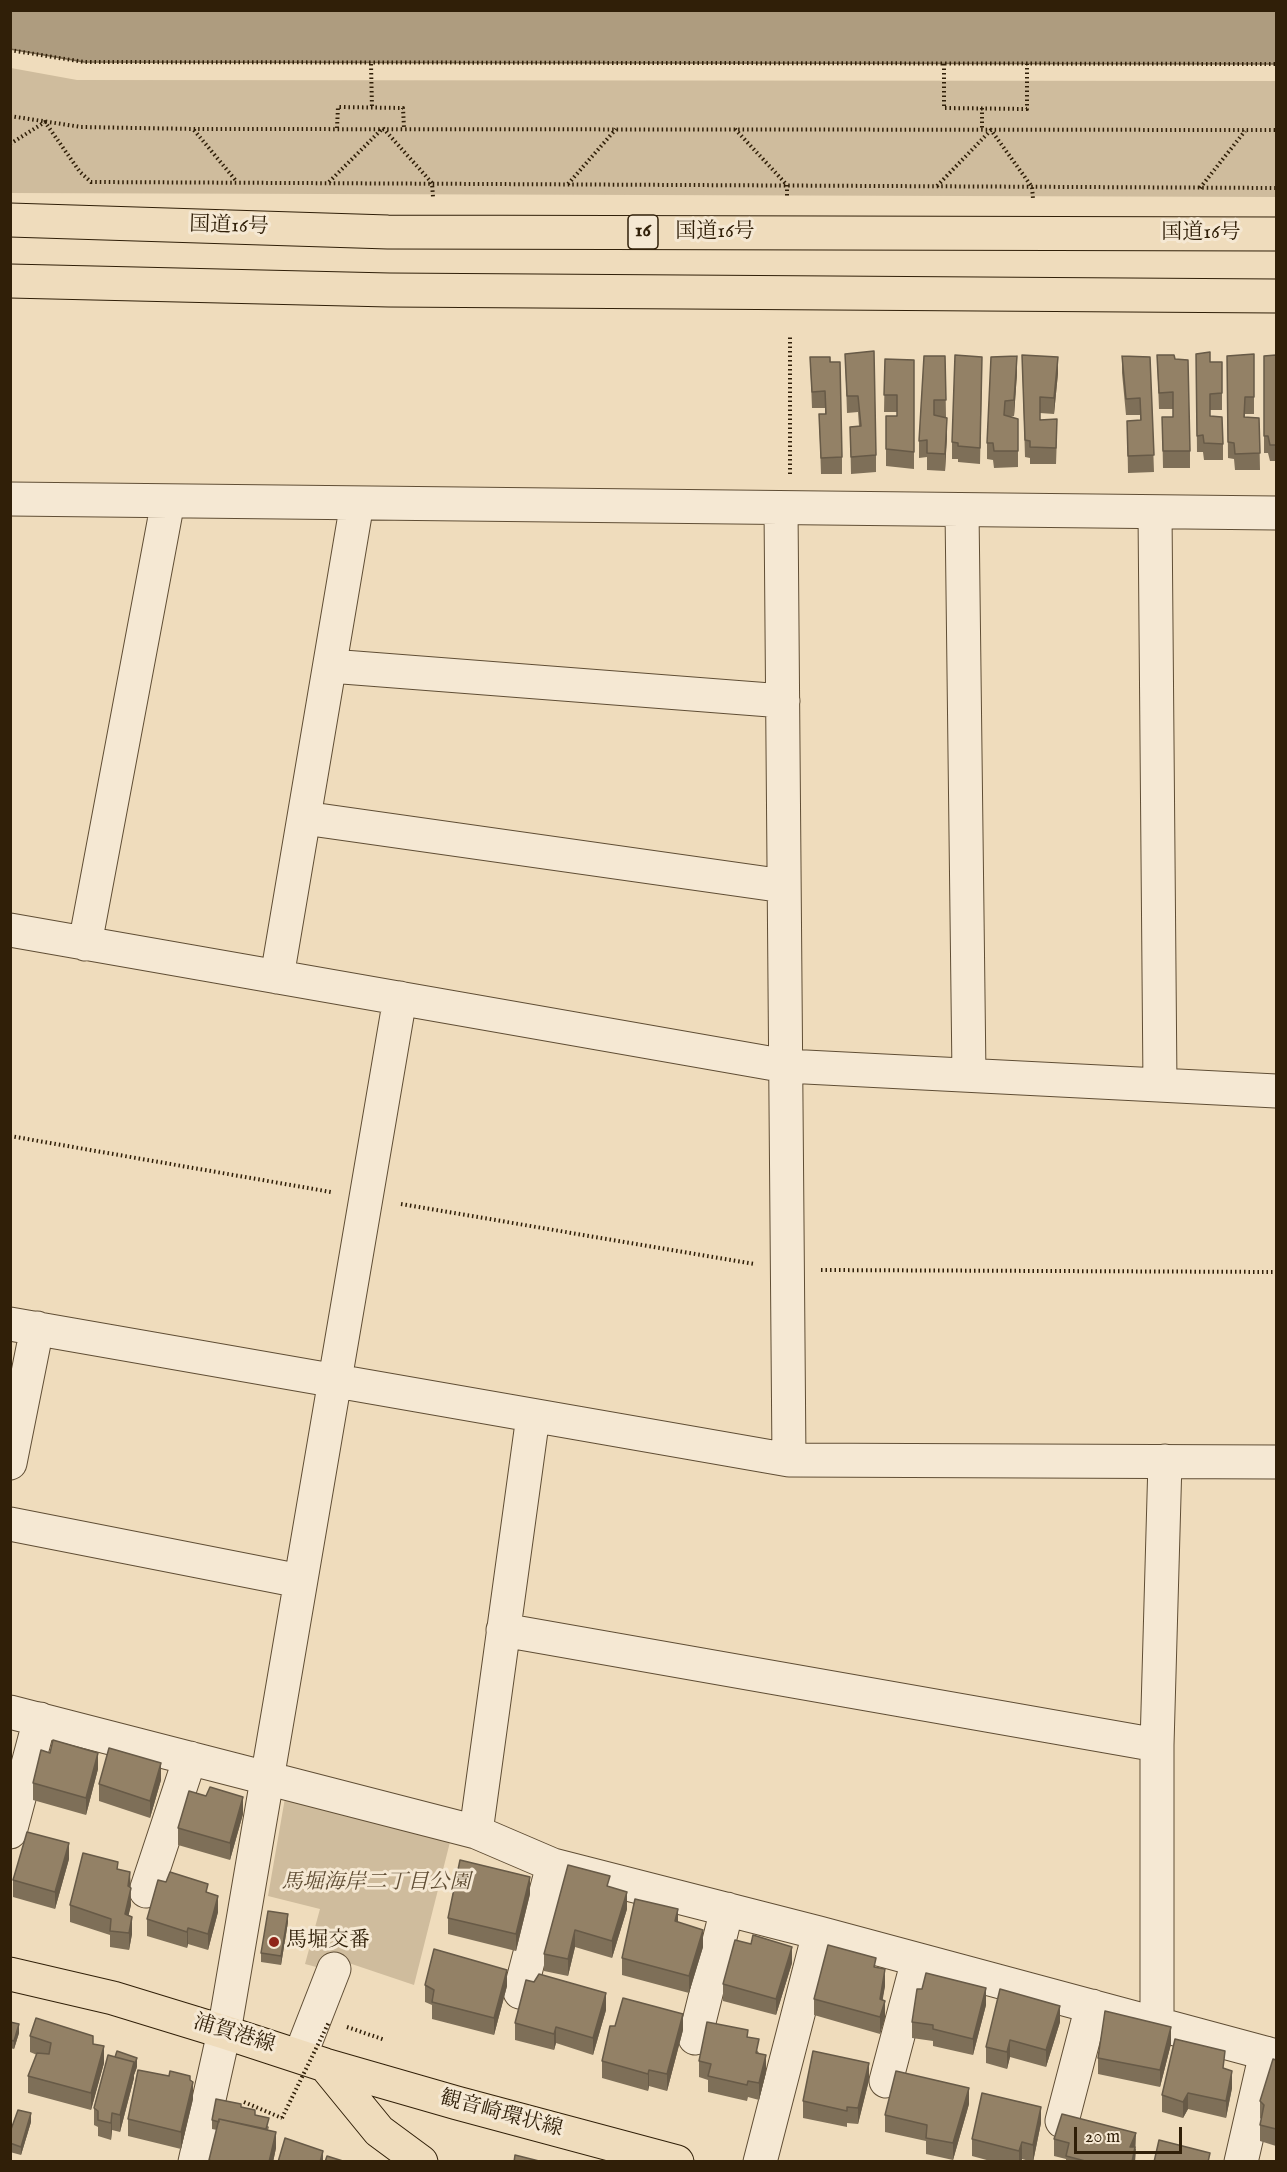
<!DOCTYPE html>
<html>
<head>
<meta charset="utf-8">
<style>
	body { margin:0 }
	#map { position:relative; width:1287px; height:2172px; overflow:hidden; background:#efdcbc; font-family:"IM FELL English",serif }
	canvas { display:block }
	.frame { position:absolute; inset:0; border:12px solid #301f08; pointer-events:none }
	.scale { position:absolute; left:1074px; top:2127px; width:108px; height:27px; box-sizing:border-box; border:3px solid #301f08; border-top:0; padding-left:8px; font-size:18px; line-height:21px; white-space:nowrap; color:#301f08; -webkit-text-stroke:4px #f5e8d3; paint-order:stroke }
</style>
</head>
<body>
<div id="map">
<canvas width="1287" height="2172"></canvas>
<div class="frame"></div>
<div class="scale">20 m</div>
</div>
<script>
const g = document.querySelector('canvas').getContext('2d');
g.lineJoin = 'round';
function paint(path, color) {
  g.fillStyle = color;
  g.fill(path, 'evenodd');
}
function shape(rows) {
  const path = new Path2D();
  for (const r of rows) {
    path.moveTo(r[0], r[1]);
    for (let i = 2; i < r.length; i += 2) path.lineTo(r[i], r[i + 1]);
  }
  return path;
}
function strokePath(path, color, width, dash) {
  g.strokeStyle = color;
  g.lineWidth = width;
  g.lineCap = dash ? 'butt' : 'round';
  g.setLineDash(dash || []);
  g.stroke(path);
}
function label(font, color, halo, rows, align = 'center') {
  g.font = font + ' "IM FELL English","Noto Serif JP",serif';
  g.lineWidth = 6;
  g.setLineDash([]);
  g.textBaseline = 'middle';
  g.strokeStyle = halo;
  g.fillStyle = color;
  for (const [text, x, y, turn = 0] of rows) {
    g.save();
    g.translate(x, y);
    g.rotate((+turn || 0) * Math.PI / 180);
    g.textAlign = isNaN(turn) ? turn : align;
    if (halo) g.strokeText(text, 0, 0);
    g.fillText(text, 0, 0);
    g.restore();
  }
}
paint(shape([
	[11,68,77,80,1276,81,1276,197,11,193],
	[285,1798,451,1838,414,1985,328,1956,320,1968,305,1964,320,1909,268,1896]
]), '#cfbc9d');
const water = shape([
	[1276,10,1276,64,84,62,10,49,11,10,1276,10]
]);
paint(water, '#ae9c7f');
strokePath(water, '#7c6a4f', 1.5);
const minor = shape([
	[10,499,1276,513],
	[781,508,789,1460],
	[962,510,969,1075],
	[1155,512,1160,1085],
	[330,666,783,701],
	[304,818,784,886],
	[10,930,786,1066,1276,1091],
	[85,944,168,501],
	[277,977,357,503],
	[10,1324,789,1460,1276,1462],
	[10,1463,37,1328],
	[10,1524,300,1581],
	[503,1630,1157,1745],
	[10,1712,476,1832,553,1865,819,1933,1276,2056],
	[10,1832,40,1719],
	[476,1832,533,1416],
	[146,1891,190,1758],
	[520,1992,553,1865],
	[1157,2022,1157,1745,1165,1461],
	[695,2038,727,1909],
	[300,2056,334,1969],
	[886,2081,918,1960],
	[1062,2121,1092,2006],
	[195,2162,224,2032,400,998],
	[760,2162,819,1933],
	[1241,2162,1266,2053]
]);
const major = shape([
	[10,1974,113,1998,224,2032,325,2065,457,2103,677,2162],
	[325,2065,379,2131,421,2162]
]);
const highway = shape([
	[10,220,388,232,1276,234],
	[10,281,389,290,1276,296]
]);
strokePath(minor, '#604e35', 35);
strokePath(major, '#301f08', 35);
strokePath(highway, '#301f08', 35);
strokePath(shape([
	[10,50,84,62,1276,64],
	[371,64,372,108],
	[944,64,944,108,1027,109,1027,64],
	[982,108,982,130],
	[10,116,81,127,194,129,1276,130],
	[337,128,338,107,403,108,404,128],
	[735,129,787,185,787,197],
	[194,130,237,182],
	[10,144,45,122,80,172,91,182,1276,188],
	[329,182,383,128,432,183,433,197],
	[568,184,616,129],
	[937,186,991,130,1032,187,1033,199],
	[1200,188,1245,131],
	[790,474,790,336],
	[10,1136,331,1192],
	[401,1204,754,1264],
	[821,1270,1276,1272],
	[347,2027,385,2040],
	[244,2102,282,2118]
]), '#301f08', 4, [1.5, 3]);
strokePath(minor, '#f5e8d3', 33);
strokePath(major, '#efdcbc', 33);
strokePath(highway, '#efdcbc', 33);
strokePath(shape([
	[282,2118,329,2022]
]), '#301f08', 4, [1.5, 3]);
paint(shape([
	[845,354,876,455,876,472,851,474,850,427,859,426,858,412,847,413],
	[1196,354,1210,362,1222,362,1222,410,1210,410,1210,416,1223,444,1223,460,1204,460,1203,452,1197,452],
	[1254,354,1254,414,1245,414,1245,417,1259,418,1260,470,1235,470,1234,459,1228,458,1227,356],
	[1022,355,1058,373,1054,414,1040,413,1040,420,1057,436,1056,464,1030,464,1030,458,1025,457],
	[1157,355,1174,355,1190,451,1190,468,1163,468,1162,417,1173,417,1173,409,1159,409],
	[1276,355,1276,461,1270,461,1268,453,1264,453,1264,356],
	[945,356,946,417,940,417,947,435,945,471,927,470,927,457,919,458,919,441],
	[1122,356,1150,357,1154,472,1128,473,1127,421,1140,420,1140,415,1126,415,1122,373],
	[810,357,830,357,842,457,842,474,821,474,819,414,825,414,825,408,812,408],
	[885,359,914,360,914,469,886,466,886,416,897,416,897,412,884,412],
	[1017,373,1014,416,1010,417,1018,419,1018,467,994,468,993,460,987,459,987,443],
	[982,374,980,464,958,462,958,459,952,459,952,442],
	[98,1769,86,1815,33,1800,33,1783],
	[161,1780,150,1818,99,1801,99,1784],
	[206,1796,243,1814,230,1860,178,1845,178,1828],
	[69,1859,55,1909,13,1897,13,1880],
	[118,1869,130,1872,131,1905,128,1916,132,1934,129,1950,110,1947,110,1935,70,1922,70,1905],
	[610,1887,627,1909,612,1958,575,1947,568,1976,544,1971,544,1954],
	[208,1892,218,1912,208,1950,188,1944,187,1948,147,1936,147,1919],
	[530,1894,516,1951,448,1934,448,1918],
	[288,1922,281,1965,261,1962,261,1953],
	[678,1922,703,1947,689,1993,622,1975,622,1958],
	[751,1944,792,1963,776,2015,723,2001,723,1984],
	[876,1967,885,1986,882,2000,885,2018,880,2034,814,2015,814,1999],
	[425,1985,507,1986,494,2035,432,2019,432,2005,425,2002],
	[986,2005,973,2055,933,2046,933,2041,912,2038,912,2022],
	[606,2010,593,2055,556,2043,554,2050,515,2040,515,2023],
	[10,2022,19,2033,14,2049,10,2048],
	[1060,2022,1046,2067,1010,2057,1007,2069,986,2063,986,2047],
	[683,2030,667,2091,649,2086,648,2091,602,2078,602,2061],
	[30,2036,93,2044,104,2063,91,2110,28,2093,28,2076,37,2055,30,2052],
	[748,2037,759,2053,766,2072,759,2100,748,2097,747,2101,708,2092,708,2080,699,2077,699,2061],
	[1171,2044,1160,2087,1098,2074,1098,2058],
	[1276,2060,1276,2146,1260,2141,1260,2125,1261,2119,1260,2118,1260,2101],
	[137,2067,134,2075,134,2078,120,2132,112,2130,111,2140,98,2136,98,2127,94,2125,94,2108],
	[1225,2069,1232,2088,1226,2118,1188,2109,1183,2118,1162,2112,1162,2095],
	[190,2080,193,2099,181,2149,128,2136,128,2119],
	[869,2080,858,2124,847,2123,847,2127,803,2118,803,2101],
	[969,2104,953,2160,926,2154,926,2141,885,2132,885,2115],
	[241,2107,255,2115,269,2127,268,2130,276,2148,273,2162,209,2162,217,2130,212,2129,212,2120],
	[31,2122,21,2155,10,2152,10,2132],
	[1041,2123,1033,2162,1022,2159,1021,2162,994,2162,972,2156,972,2139],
	[1054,2139,1136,2149,1135,2162,1066,2162,1066,2159,1054,2156]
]), '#7e6f58');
paint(shape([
	[1017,356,1017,373,1014,416,1014,400],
	[1058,357,1058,373,1054,414,1054,398],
	[947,418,947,435,945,471,945,454],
	[98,1753,98,1769,86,1815,86,1798],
	[161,1763,161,1780,150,1818,150,1801],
	[243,1797,243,1814,230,1860,230,1843],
	[69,1843,69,1859,55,1909,55,1892],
	[130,1872,131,1905,125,1931,125,1914,128,1886],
	[530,1877,530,1894,516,1951,516,1934],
	[627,1892,627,1909,612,1958,612,1941],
	[218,1896,218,1912,208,1950,208,1934],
	[678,1909,678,1925,675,1921],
	[288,1914,288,1922,281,1965,281,1956],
	[132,1917,132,1934,129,1950,129,1933],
	[188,1928,188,1944,187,1948,187,1932],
	[575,1930,575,1947,568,1976,568,1959],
	[703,1930,703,1947,689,1993,689,1976],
	[792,1947,792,1963,776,2015,776,1999],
	[885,1969,885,1986,880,2016,880,1999],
	[507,1970,507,1986,494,2035,494,2018],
	[986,1988,986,2005,973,2055,973,2039],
	[606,1993,606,2010,593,2055,593,2038],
	[885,2001,885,2018,880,2034,880,2017],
	[1060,2006,1060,2022,1046,2067,1046,2050],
	[683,2014,683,2030,667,2091,667,2074],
	[19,2024,19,2033,14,2049,14,2041],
	[556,2027,556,2043,554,2050,554,2034],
	[1171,2027,1171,2044,1160,2087,1160,2070],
	[1010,2040,1010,2057,1007,2069,1007,2052],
	[104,2046,104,2063,91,2110,91,2093],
	[766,2055,766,2072,759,2100,759,2083],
	[137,2058,137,2067,134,2075,134,2078,120,2132,120,2115,134,2062],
	[869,2063,869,2080,858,2124,858,2108],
	[649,2070,649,2086,648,2091,648,2074],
	[1232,2071,1232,2088,1226,2118,1226,2101],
	[193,2082,193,2099,181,2149,181,2132],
	[969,2088,969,2104,953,2160,953,2143],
	[1188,2093,1188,2109,1183,2118,1183,2102],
	[1041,2107,1041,2123,1033,2162,1033,2145],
	[31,2113,31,2122,21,2155,21,2147],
	[112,2113,112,2130,111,2140,111,2123],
	[276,2132,276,2148,273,2162,269,2162],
	[1136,2133,1135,2162,1132,2162,1130,2147],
	[1022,2142,1022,2159,1021,2162,1019,2162,1019,2151],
	[323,2151,323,2162,320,2162]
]), '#675a47');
const building = shape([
	[874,351,876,455,851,457,850,427,861,426,858,396,847,396,845,354,874,351],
	[1210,352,1210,362,1222,362,1222,393,1210,394,1210,416,1222,417,1223,444,1204,443,1203,435,1197,436,1196,354,1210,352],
	[1254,354,1254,397,1245,397,1244,417,1259,418,1260,453,1235,454,1234,443,1228,442,1227,356,1254,354],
	[955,355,982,357,980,448,958,446,958,443,952,442,955,355],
	[1022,355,1058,357,1054,398,1040,397,1040,420,1057,419,1056,448,1030,447,1030,441,1025,440,1022,355],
	[1157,355,1174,355,1175,359,1188,360,1190,451,1163,451,1162,417,1173,417,1173,392,1159,393,1157,355],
	[1276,355,1276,445,1270,445,1268,436,1264,436,1264,356,1276,355],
	[924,356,945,356,946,400,934,400,934,415,947,418,945,454,927,453,927,440,919,441,924,356],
	[1017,356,1014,400,1005,401,1004,415,1018,419,1018,451,994,451,993,443,987,443,991,357,1017,356],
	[1122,356,1150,357,1154,455,1128,456,1127,421,1141,420,1140,398,1126,399,1122,356],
	[810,357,830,357,830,362,840,362,842,457,821,458,819,414,826,414,825,391,812,392,810,357],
	[885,359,914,360,914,452,886,449,886,416,897,416,897,395,884,395,885,359],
	[53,1740,98,1753,86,1798,33,1783,41,1750,50,1753,53,1740],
	[109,1748,161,1763,150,1801,99,1784,109,1748],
	[210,1787,243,1797,230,1843,178,1828,189,1791,206,1796,210,1787],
	[27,1832,69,1843,55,1892,13,1880,27,1832],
	[83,1853,118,1862,117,1869,130,1872,128,1886,131,1888,125,1914,132,1917,129,1933,110,1931,111,1919,70,1905,83,1853],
	[460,1860,530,1877,516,1934,448,1918,460,1860],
	[568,1865,610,1876,607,1886,627,1892,612,1941,575,1930,568,1959,544,1954,568,1865],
	[170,1872,208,1884,206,1892,218,1896,208,1934,188,1928,187,1932,147,1919,158,1880,166,1882,170,1872],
	[635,1899,678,1909,675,1921,703,1930,689,1976,622,1958,635,1899],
	[268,1911,288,1914,281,1956,261,1953,268,1911],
	[753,1935,792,1947,776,1999,723,1984,735,1940,751,1944,753,1935],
	[828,1945,876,1958,874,1967,885,1969,880,1999,885,2001,880,2017,814,1999,828,1945],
	[434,1949,507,1970,494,2018,432,2002,434,1990,425,1985,434,1949],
	[926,1973,986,1988,973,2039,933,2029,933,2025,912,2022,917,1989,922,1989,926,1973],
	[539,1974,606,1993,593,2038,556,2027,554,2034,515,2023,526,1980,534,1982,539,1974],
	[1000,1989,1060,2006,1046,2050,1010,2040,1007,2052,986,2047,1000,1989],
	[623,1998,683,2014,667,2074,649,2070,648,2074,602,2061,610,2026,615,2026,623,1998],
	[1105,2011,1171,2027,1160,2070,1098,2058,1105,2011],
	[36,2018,93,2036,93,2044,104,2046,91,2093,28,2076,37,2053,49,2054,51,2043,30,2036,36,2018],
	[10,2022,19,2024,14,2041,10,2040,10,2022],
	[707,2022,748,2030,747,2037,759,2039,756,2053,766,2055,759,2083,748,2081,747,2085,708,2076,711,2064,699,2061,707,2022],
	[1175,2039,1225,2051,1223,2068,1232,2071,1226,2101,1188,2093,1183,2102,1162,2095,1175,2039],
	[117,2051,137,2058,134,2066,134,2062,115,2057,117,2051],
	[813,2051,869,2063,858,2108,847,2107,847,2111,803,2101,813,2051],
	[108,2055,134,2062,120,2115,112,2113,111,2123,98,2120,98,2111,94,2108,108,2055],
	[1273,2059,1276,2060,1276,2129,1260,2125,1264,2105,1260,2101,1273,2059],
	[138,2070,169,2076,170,2071,190,2076,190,2080,193,2082,181,2132,128,2119,138,2070],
	[896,2071,969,2088,953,2143,926,2138,927,2125,885,2115,896,2071],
	[982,2093,1041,2107,1033,2145,1022,2142,1019,2151,972,2139,982,2093],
	[216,2099,241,2104,241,2107,255,2110,255,2115,269,2118,266,2129,219,2119,219,2122,212,2120,216,2099],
	[18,2110,31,2113,21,2147,10,2143,10,2132,18,2110],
	[1062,2114,1136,2133,1130,2147,1135,2147,1132,2162,1089,2162,1066,2156,1069,2143,1054,2139,1062,2114],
	[219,2119,276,2132,269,2162,214,2162,209,2160,219,2119],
	[285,2138,323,2151,320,2162,278,2162,285,2138],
	[1159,2140,1210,2153,1208,2162,1154,2162,1159,2140],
	[515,2155,543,2162,514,2162,515,2155],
	[327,2156,346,2162,325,2162,327,2156]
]);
paint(building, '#938166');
strokePath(building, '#675a47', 1.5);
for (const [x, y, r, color] of [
	[274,1942,6,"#8f2418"]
]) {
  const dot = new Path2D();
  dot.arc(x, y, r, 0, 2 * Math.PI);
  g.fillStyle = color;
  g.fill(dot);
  strokePath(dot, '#f5e8d3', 2);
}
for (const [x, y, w] of [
	[643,232,30]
]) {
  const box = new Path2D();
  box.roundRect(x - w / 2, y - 17, w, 34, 4.5);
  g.fillStyle = '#f5e8d3';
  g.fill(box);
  strokePath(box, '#301f08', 1.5);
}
label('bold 20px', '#301f08', null, [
	["16",643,232]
]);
label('21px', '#301f08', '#f5e8d3', [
	["国道16号",229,227,2],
	["国道16号",715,233],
	["国道16号",1201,234],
	["浦賀港線",234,2035,17],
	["観音崎環状線",501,2115,15]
]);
label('italic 21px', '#604e35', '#f5e8d3', [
	["馬堀海岸二丁目公園",376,1884]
]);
label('21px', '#301f08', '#f5e8d3', [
	["馬堀交番",286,1942]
], 'left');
</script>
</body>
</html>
